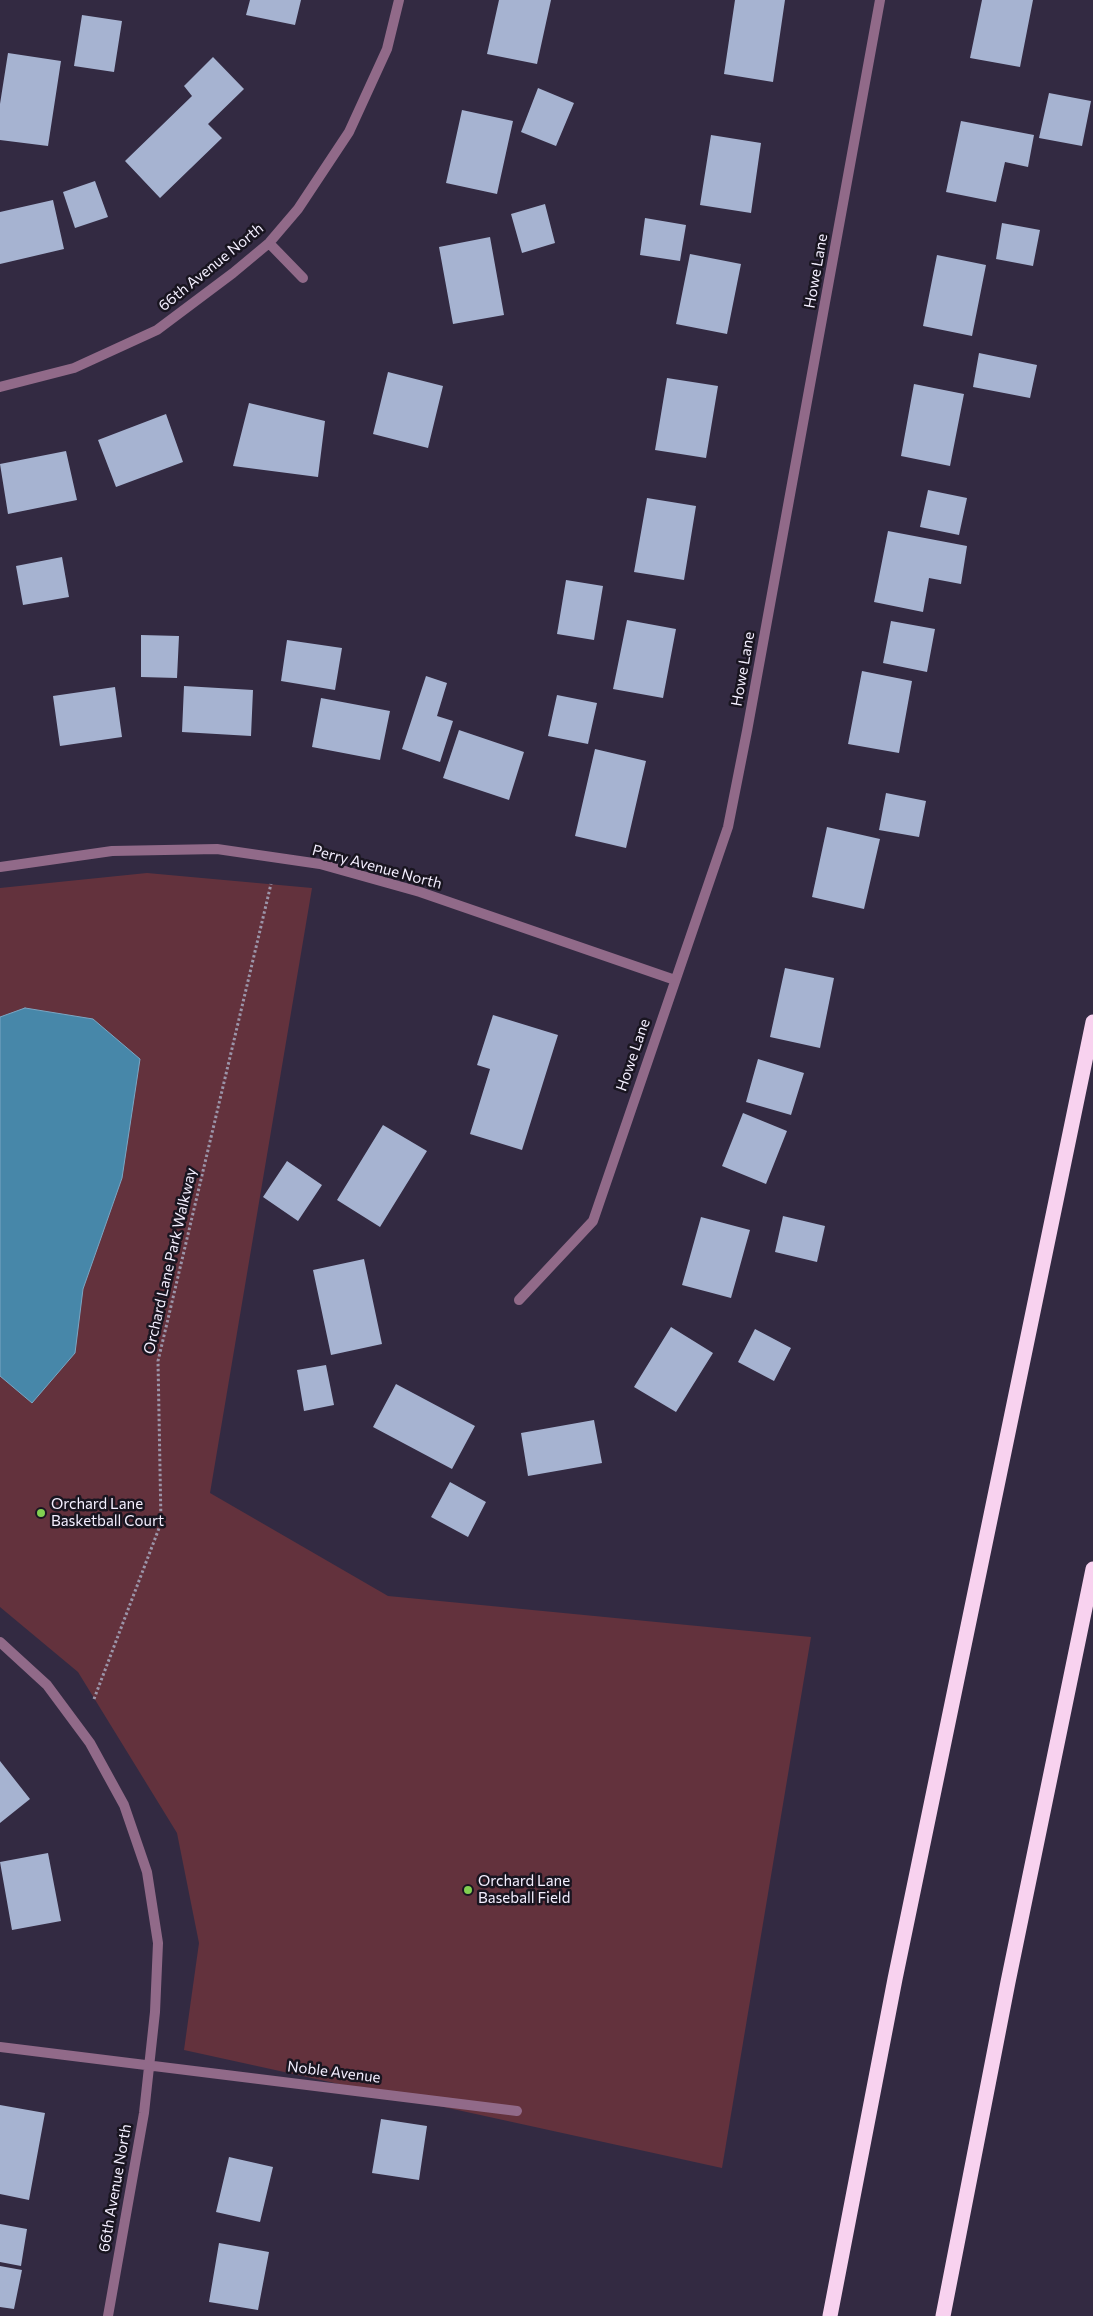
<!DOCTYPE html>
<html>
<head>
<meta charset="utf-8">
<style>
	body { margin:0 }
	canvas { display:block; background:#332a42 }
</style>
</head>
<body>
<canvas width="1093" height="2316"></canvas>
<script>
const g = document.querySelector('canvas').getContext('2d');
g.lineJoin = 'round';
function paint(path, color) {
  g.fillStyle = color;
  g.fill(path, 'evenodd');
}
function shape(rows) {
  const path = new Path2D();
  for (const r of rows) {
    path.moveTo(r[0], r[1]);
    for (let i = 2; i < r.length; i += 2) path.lineTo(r[i], r[i + 1]);
  }
  return path;
}
function strokePath(path, color, width, dash) {
  g.strokeStyle = color;
  g.lineWidth = width;
  g.lineCap = dash ? 'butt' : 'round';
  g.setLineDash(dash || []);
  g.stroke(path);
}
function label(font, color, halo, rows, align = 'center') {
  g.font = font + ' Commissioner,sans-serif';
  g.lineWidth = 5;
  g.setLineDash([]);
  g.textBaseline = 'middle';
  g.strokeStyle = halo;
  g.fillStyle = color;
  for (const [text, x, y, turn = 0] of rows) {
    g.save();
    g.translate(x, y);
    g.rotate((+turn || 0) * Math.PI / 180);
    g.textAlign = isNaN(turn) ? turn : align;
    if (halo) g.strokeText(text, 0, 0);
    g.fillText(text, 0, 0);
    g.restore();
  }
}
paint(shape([
	[147,873,312,888,210,1493,388,1596,811,1637,722,2168,184,2050,199,1943,177,1833,78,1672,0,1607,0,888]
]), '#63323d');
const water = shape([
	[25,1008,93,1019,140,1059,122,1178,83,1289,75,1353,32,1403,0,1376,0,1017,25,1008]
]);
paint(water, '#4787a9');
strokePath(water, '#7ba6c3', 1);
paint(shape([
	[250,0,301,0,295,25,246,15],
	[499,0,551,0,537,64,487,54],
	[735,0,785,0,773,82,724,74],
	[982,0,1033,0,1020,67,970,58],
	[82,15,122,21,114,72,74,66],
	[8,53,61,61,48,146,0,140,0,104],
	[213,57,244,89,208,124,222,138,160,198,125,161,192,96,184,86],
	[538,88,574,103,556,146,521,132],
	[1049,93,1091,101,1082,146,1039,138],
	[462,110,513,121,497,194,446,183],
	[961,121,1034,135,1028,167,1005,162,996,202,946,192],
	[711,135,761,143,751,213,700,205],
	[95,181,108,217,75,228,63,192],
	[53,200,64,249,0,264,0,212],
	[545,204,555,243,522,253,511,214],
	[645,218,686,225,680,261,640,255],
	[1002,223,1040,230,1033,266,996,259],
	[490,237,504,315,453,324,439,247],
	[690,254,741,264,727,334,676,324],
	[937,255,986,265,972,336,923,326],
	[979,353,1037,365,1030,398,973,387],
	[388,372,443,386,428,448,373,434],
	[667,378,718,386,706,458,655,450],
	[914,384,964,394,950,466,901,456],
	[249,403,325,421,318,477,233,466],
	[166,414,183,462,116,487,98,440],
	[66,451,77,500,8,514,0,464],
	[928,490,967,498,959,535,920,527],
	[647,498,696,506,684,580,634,572],
	[888,531,967,546,961,584,929,578,923,612,874,602],
	[62,557,69,597,23,605,16,566],
	[566,580,603,586,594,640,557,634],
	[627,620,676,629,663,698,613,689],
	[891,621,935,629,927,672,883,663],
	[141,635,179,636,177,678,141,677],
	[287,640,342,648,335,690,281,681],
	[862,671,912,681,899,753,848,744],
	[426,676,447,683,437,716,453,721,440,762,402,749],
	[184,686,253,690,251,736,182,732],
	[115,687,122,737,60,746,53,696],
	[557,695,597,703,588,744,548,736],
	[321,698,390,711,380,760,312,747],
	[459,730,524,752,509,800,443,778],
	[595,749,646,761,626,848,575,836],
	[886,793,926,801,919,837,879,830],
	[827,827,880,839,864,909,812,897],
	[785,968,834,978,820,1048,770,1037],
	[493,1015,558,1035,522,1150,470,1134,490,1069,477,1065],
	[758,1059,804,1073,791,1115,746,1102],
	[743,1113,787,1131,766,1184,722,1166],
	[383,1125,427,1151,380,1227,337,1200],
	[287,1161,322,1185,298,1221,263,1197],
	[783,1216,825,1226,817,1262,775,1252],
	[701,1217,750,1230,731,1298,682,1285],
	[364,1259,382,1344,331,1355,313,1270],
	[671,1327,713,1353,676,1412,634,1387],
	[755,1329,791,1348,774,1381,738,1362],
	[326,1365,334,1405,304,1411,297,1370],
	[396,1384,475,1426,452,1469,373,1427],
	[594,1420,602,1463,528,1476,521,1433],
	[450,1482,486,1502,468,1537,431,1517],
	[0,1761,30,1799,0,1823],
	[48,1853,61,1921,12,1930,0,1862],
	[0,2105,45,2113,29,2200,0,2194],
	[381,2119,427,2126,419,2180,372,2173],
	[229,2157,273,2167,260,2222,216,2212],
	[0,2224,27,2229,21,2266,0,2262],
	[219,2243,269,2252,258,2310,209,2302],
	[0,2266,22,2270,14,2309,0,2307]
]), '#a6b3d1');
strokePath(shape([
	[94,1699,161,1523,158,1361,271,884]
]), '#9c95a9', 3, [2.5, 2.5]);
strokePath(shape([
	[269,243,303,278],
	[0,387,74,368,157,330,233,273,269,243,298,209,349,132,387,49,399,0],
	[0,867,112,851,217,849,320,864,420,892,675,980],
	[519,1300,593,1221,728,827,747,731,880,0],
	[0,1642,47,1685,90,1743,124,1805,147,1872,158,1943,155,2012,144,2113,108,2316],
	[0,2047,517,2111]
]), '#916a89', 10);
strokePath(shape([
	[830,2316,895,1979,1093,1022],
	[943,2316,1008,1982,1093,1569]
]), '#f8d2ef', 15);
for (const [x, y, r, color] of [
	[41,1513,5,"#81d051"],
	[468,1890,5,"#81d051"]
]) {
  const dot = new Path2D();
  dot.arc(x, y, r, 0, 2 * Math.PI);
  g.fillStyle = color;
  g.fill(dot);
  strokePath(dot, '#191520', 2);
}
label('15px', '#f4efff', '#191520', [
	["66th Avenue North",211,267,-39],
	["Howe Lane",816,271,-80],
	["Howe Lane",743,669,-80],
	["Perry Avenue North",377,867,15],
	["Howe Lane",633,1055,-71],
	["Orchard Lane Park Walkway",170,1261,-77],
	["Noble Avenue",334,2072,7],
	["66th Avenue North",115,2188,-80]
]);
label('15px', '#f4efff', '#191520', [
	["Orchard Lane",51,1504],
	["Basketball Court",51,1521],
	["Orchard Lane",478,1881],
	["Baseball Field",478,1898]
], 'left');
</script>
</body>
</html>
